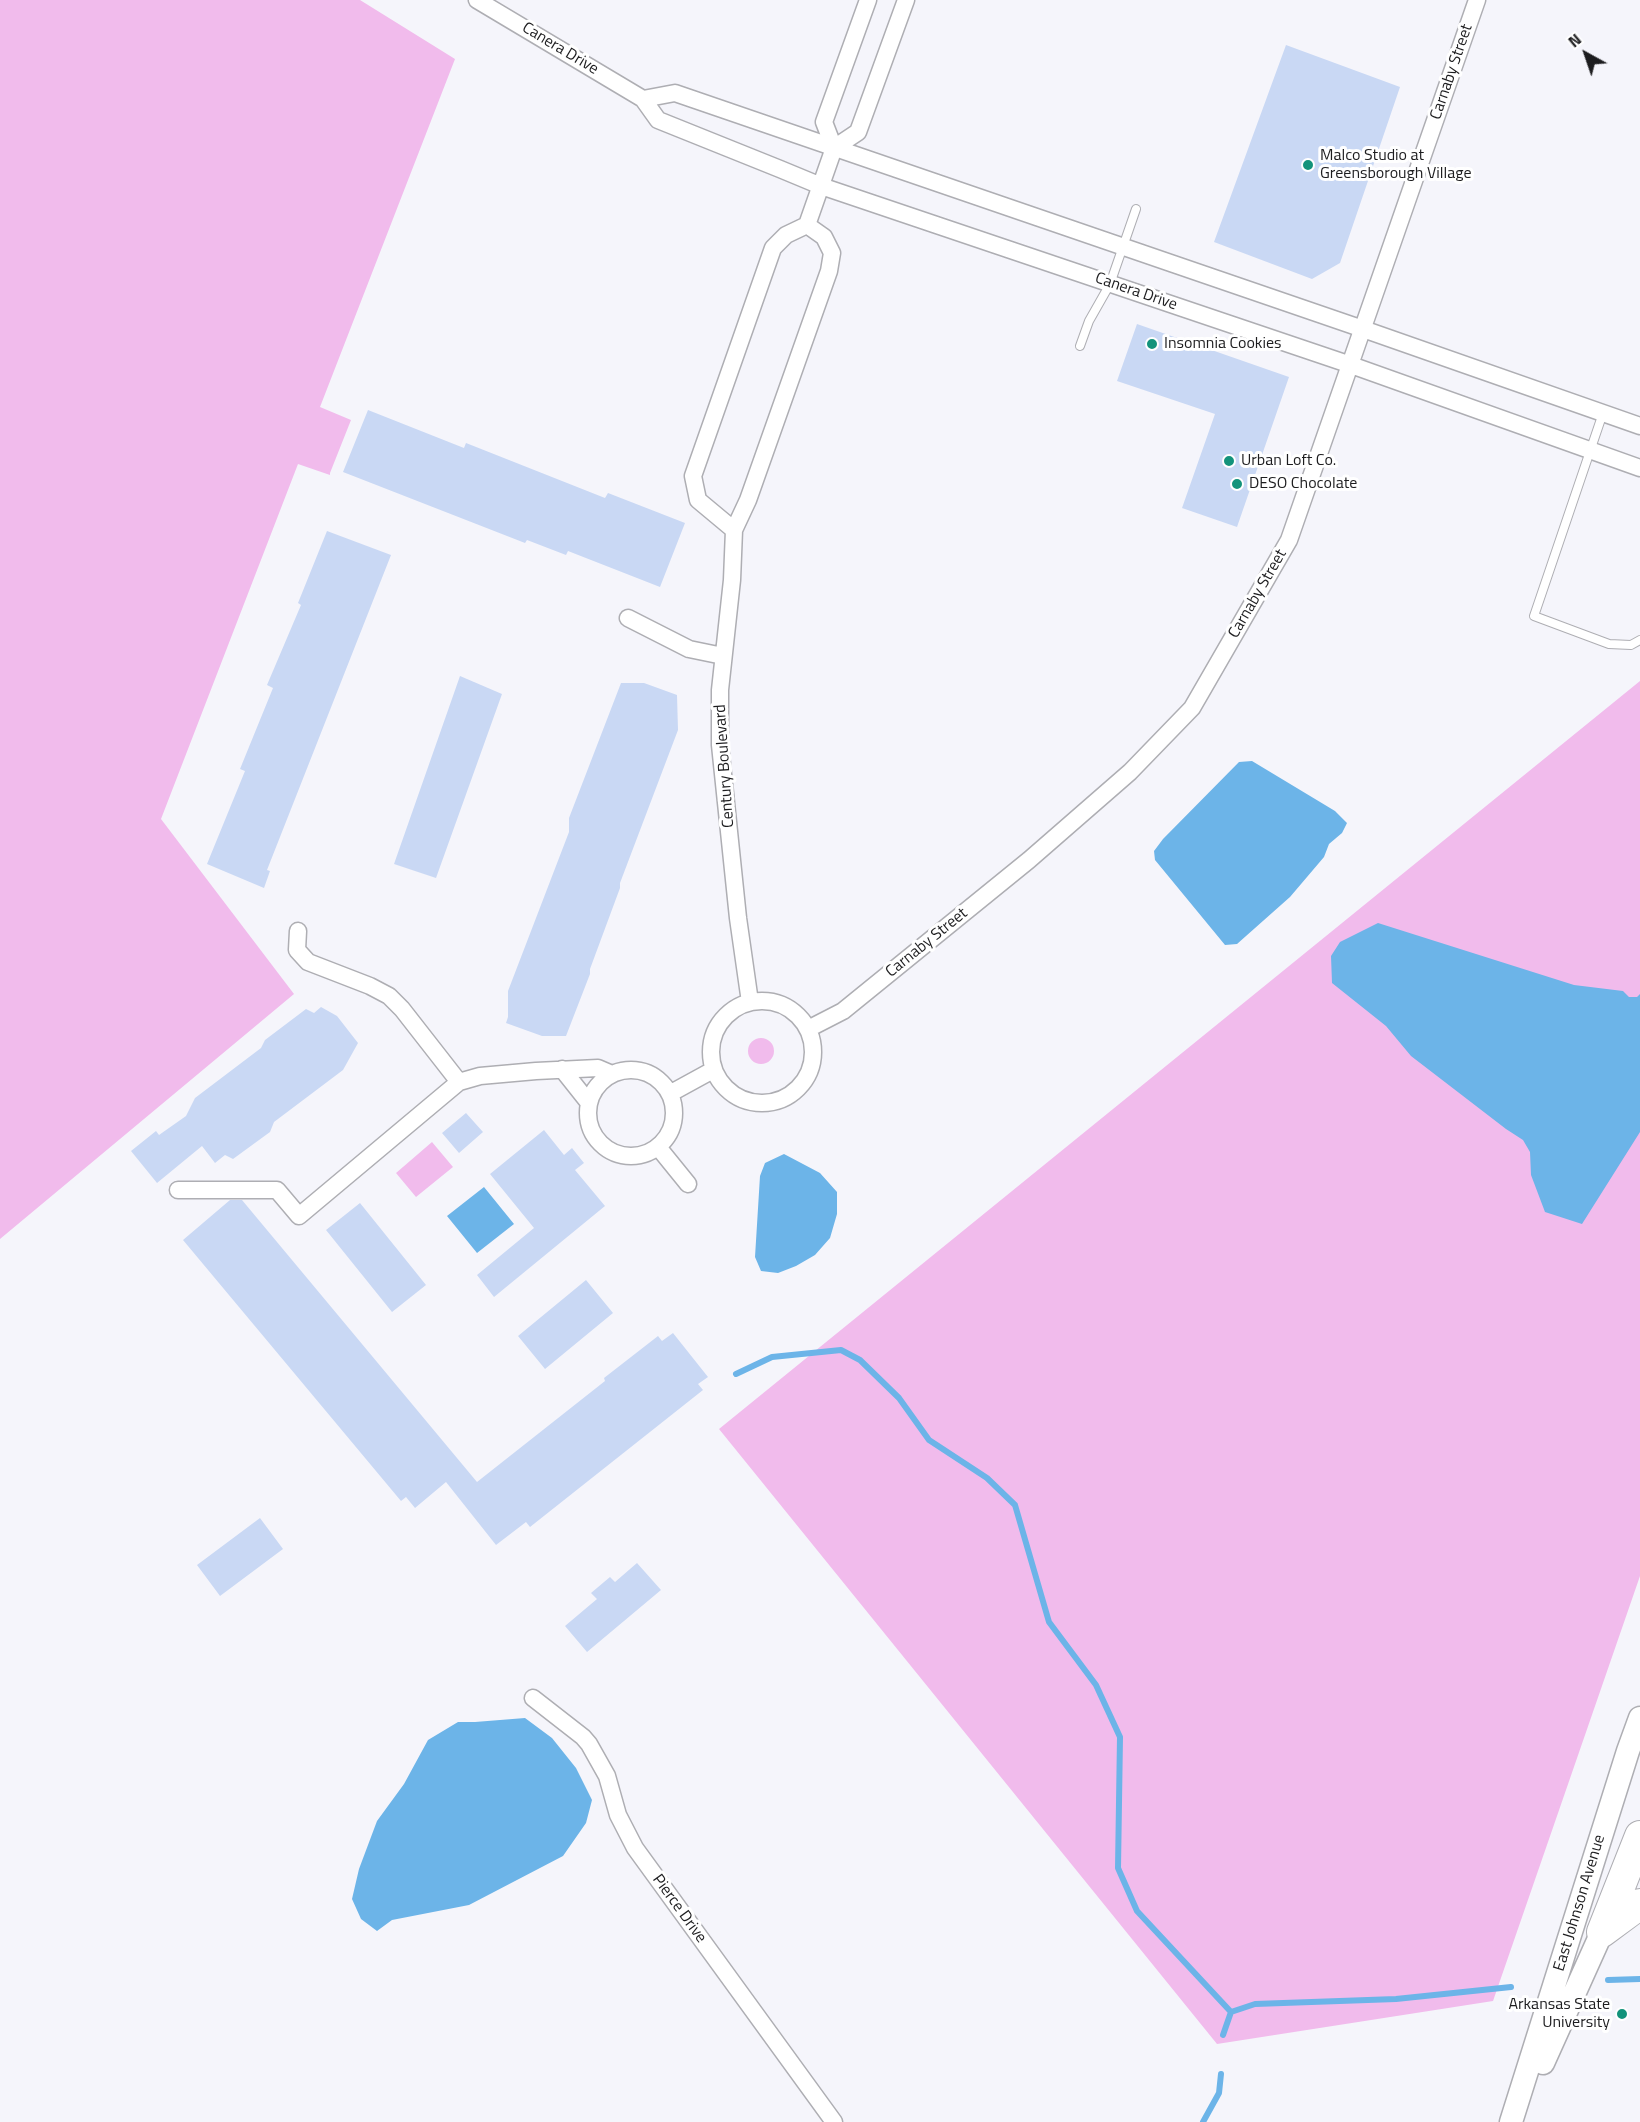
<!DOCTYPE html>
<html>
<head>
<meta charset="utf-8">
<style>
	body { margin:0 }
	#map { position:relative; width:1640px; height:2122px; overflow:hidden; background:#f5f5fb; font-family:"Titillium Web",sans-serif }
	canvas { display:block }
	.north { position:absolute; left:1556px; top:24px; width:60px; height:60px; -webkit-text-stroke:4px #fff; paint-order:stroke; rotate:320deg; font-size:16px; font-weight:700; line-height:24px; text-align:center; color:#1d1d1f }
	.north::after { content:''; display:block; margin:auto; width:21px; height:27px; background:#1d1d1f; clip-path:polygon(50% 0,100% 100%,50% 72%,0 100%) }
</style>
</head>
<body>
<div id="map">
<canvas width="1640" height="2122"></canvas>
<div class="north">N</div>
</div>
<script>
const g = document.querySelector('canvas').getContext('2d');
g.lineJoin = 'round';
function paint(path, color) {
  g.fillStyle = color;
  g.fill(path, 'evenodd');
}
function shape(rows) {
  const path = new Path2D();
  for (const r of rows) {
    if (r.length === 3) {
      path.moveTo(r[0] + r[2], r[1]);
      path.arc(r[0], r[1], r[2], 0, 2 * Math.PI);
      continue;
    }
    path.moveTo(r[0], r[1]);
    for (let i = 2; i < r.length; i += 2) path.lineTo(r[i], r[i + 1]);
  }
  return path;
}
function strokePath(path, color, width, dash) {
  g.strokeStyle = color;
  g.lineWidth = width;
  g.lineCap = dash ? 'butt' : 'round';
  g.setLineDash(dash || []);
  g.stroke(path);
}
function label(font, color, halo, rows, align = 'center') {
  g.font = font + ' "Titillium Web",sans-serif';
  g.lineWidth = 6;
  g.setLineDash([]);
  g.textBaseline = 'middle';
  g.strokeStyle = halo;
  g.fillStyle = color;
  for (const [text, x, y, turn = 0] of rows) {
    g.save();
    g.translate(x, y);
    g.rotate((+turn || 0) * Math.PI / 180);
    g.textAlign = isNaN(turn) ? turn : align;
    if (halo) g.strokeText(text, 0, 0);
    g.fillText(text, 0, 0);
    g.restore();
  }
}
paint(shape([
	[0,0,360,0,455,59,320,407,351,420,330,473,330,475,298,464,161,819,294,994,0,1239],
	[1640,681,1640,1576,1493,2001,1217,2044,719,1429],
	[761,1051,13],
	[432,1142,453,1167,416,1197,396,1173]
]), '#f1bbec');
paint(shape([
	[1252,761,1335,811,1347,823,1342,833,1329,844,1324,857,1290,897,1237,944,1225,945,1155,860,1154,851,1163,839,1239,762],
	[1378,923,1574,985,1623,991,1629,997,1637,997,1640,994,1640,1132,1582,1224,1545,1212,1531,1175,1530,1152,1523,1140,1506,1129,1411,1056,1386,1026,1332,983,1331,956,1340,942],
	[784,1154,820,1173,837,1192,837,1214,830,1238,815,1255,796,1266,778,1273,761,1271,755,1257,760,1176,765,1163],
	[484,1187,514,1224,477,1253,447,1216],
	[525,1718,552,1738,576,1768,592,1800,586,1823,563,1856,469,1905,392,1920,377,1931,361,1919,352,1899,359,1869,377,1821,404,1784,428,1740,458,1722,475,1722]
]), '#6cb4e8');
strokePath(shape([
	[736,1374,772,1357,841,1350,860,1360,899,1398,929,1440,987,1478,1015,1505,1049,1622,1096,1685,1120,1737,1118,1868,1137,1911,1231,2012,1255,2004,1396,1999,1511,1987],
	[1608,1980,1640,1979],
	[1223,2035,1231,2012],
	[1203,2122,1219,2093,1221,2074]
]), '#6cb4e8', 6);
paint(shape([
	[1286,45,1400,87,1340,263,1312,279,1214,242],
	[1137,324,1289,377,1237,527,1182,508,1215,414,1117,381],
	[368,410,464,448,466,443,605,498,608,493,685,523,660,587,568,551,566,555,527,540,525,543,343,472],
	[327,531,391,555,267,870,270,871,264,888,207,864,245,771,240,769,273,688,267,685,301,605,298,603],
	[460,676,502,694,436,878,394,864],
	[621,683,644,683,677,695,678,730,620,883,620,888,590,969,590,974,566,1036,542,1036,506,1023,508,1017,508,991,569,832,569,818],
	[321,1007,337,1016,358,1043,343,1070,274,1122,270,1132,233,1159,225,1155,215,1163,202,1146,157,1183,131,1151,156,1131,159,1135,186,1116,195,1098,261,1048,265,1040,306,1009,314,1013],
	[466,1113,483,1132,459,1153,442,1133],
	[544,1130,564,1155,572,1148,584,1163,575,1170,605,1206,494,1297,477,1275,534,1228,490,1174],
	[230,1200,242,1200,477,1482,605,1381,604,1378,658,1336,662,1341,673,1333,708,1377,698,1384,703,1390,530,1527,526,1522,496,1545,446,1482,415,1508,406,1497,401,1501,183,1240],
	[360,1203,426,1285,392,1312,326,1230],
	[586,1280,613,1313,545,1369,518,1336],
	[260,1518,283,1549,220,1596,197,1565],
	[637,1563,661,1590,587,1652,565,1626,597,1599,591,1593,610,1577,615,1582]
]), '#c9d8f4');
const lane = shape([
	[1080,346,1089,321,1110,284,1136,209],
	[1603,413,1534,616,1609,644,1631,645,1640,640]
]);
const street = shape([
	[477,0,643,99,658,120,780,169,821,186,1351,365,1640,468],
	[643,99,675,93,1363,329,1640,426],
	[834,148,824,122,868,0],
	[734,530,698,500,693,476,773,248,786,235,807,225,834,148,858,132,906,0],
	[628,618,689,649,723,656],
	[298,931,297,950,308,962,370,986,389,996,402,1009,459,1082],
	[762,1052,51],
	[750,1002,738,918,720,745,720,690,732,580,734,530,748,500,829,271,832,253,824,237,807,225],
	[808,1029,843,1011,1029,860,1130,772,1192,708,1289,540,1477,0],
	[562,1069,589,1103],
	[631,1113,43],
	[671,1093,713,1070],
	[658,1147,688,1184],
	[178,1190,277,1190,299,1216,459,1082,480,1076,536,1071,598,1068,612,1074],
	[533,1698,583,1737,589,1744,607,1776,618,1815,635,1848,834,2122]
]);
const secondary = shape([
	[1543,2063,1602,1932],
	[1511,2122,1628,1751,1640,1718]
]);
const highway = shape([
	[1602,1932,1640,1836],
	[1602,1932,1640,1904]
]);
strokePath(lane, '#aeaeb3', 10);
strokePath(street, '#aeaeb3', 19);
strokePath(secondary, '#aeaeb3', 25);
strokePath(highway, '#aeaeb3', 32);
strokePath(lane, '#fff', 8);
strokePath(street, '#fff', 16);
strokePath(secondary, '#fff', 22);
strokePath(highway, '#fff', 30);
for (const [x, y, r, color] of [
	[1308,165,6,"#13937b"],
	[1152,344,6,"#13937b"],
	[1229,461,6,"#13937b"],
	[1237,484,6,"#13937b"],
	[1622,2014,6,"#13937b"]
]) {
  const dot = new Path2D();
  dot.arc(x, y, r, 0, 2 * Math.PI);
  g.fillStyle = color;
  g.fill(dot);
  strokePath(dot, '#fff', 2);
}
label('16px', '#1d1d1f', '#fff', [
	["Canera Drive",560,49,31],
	["Carnaby Street",1452,72,-71],
	["Canera Drive",1136,292,19],
	["Carnaby Street",1258,594,-60],
	["Century Boulevard",725,766,-94],
	["Carnaby Street",927,943,-39],
	["East Johnson Avenue",1580,1903,-73],
	["Pierce Drive",679,1909,54]
]);
label('16px', '#1d1d1f', '#fff', [
	["Malco Studio at",1320,156],
	["Greensborough Village",1320,174],
	["Insomnia Cookies",1164,344],
	["Urban Loft Co.",1241,461],
	["DESO Chocolate",1249,484],
	["Arkansas State",1610,2005,"right"],
	["University",1610,2023,"right"]
], 'left');
</script>
</body>
</html>
